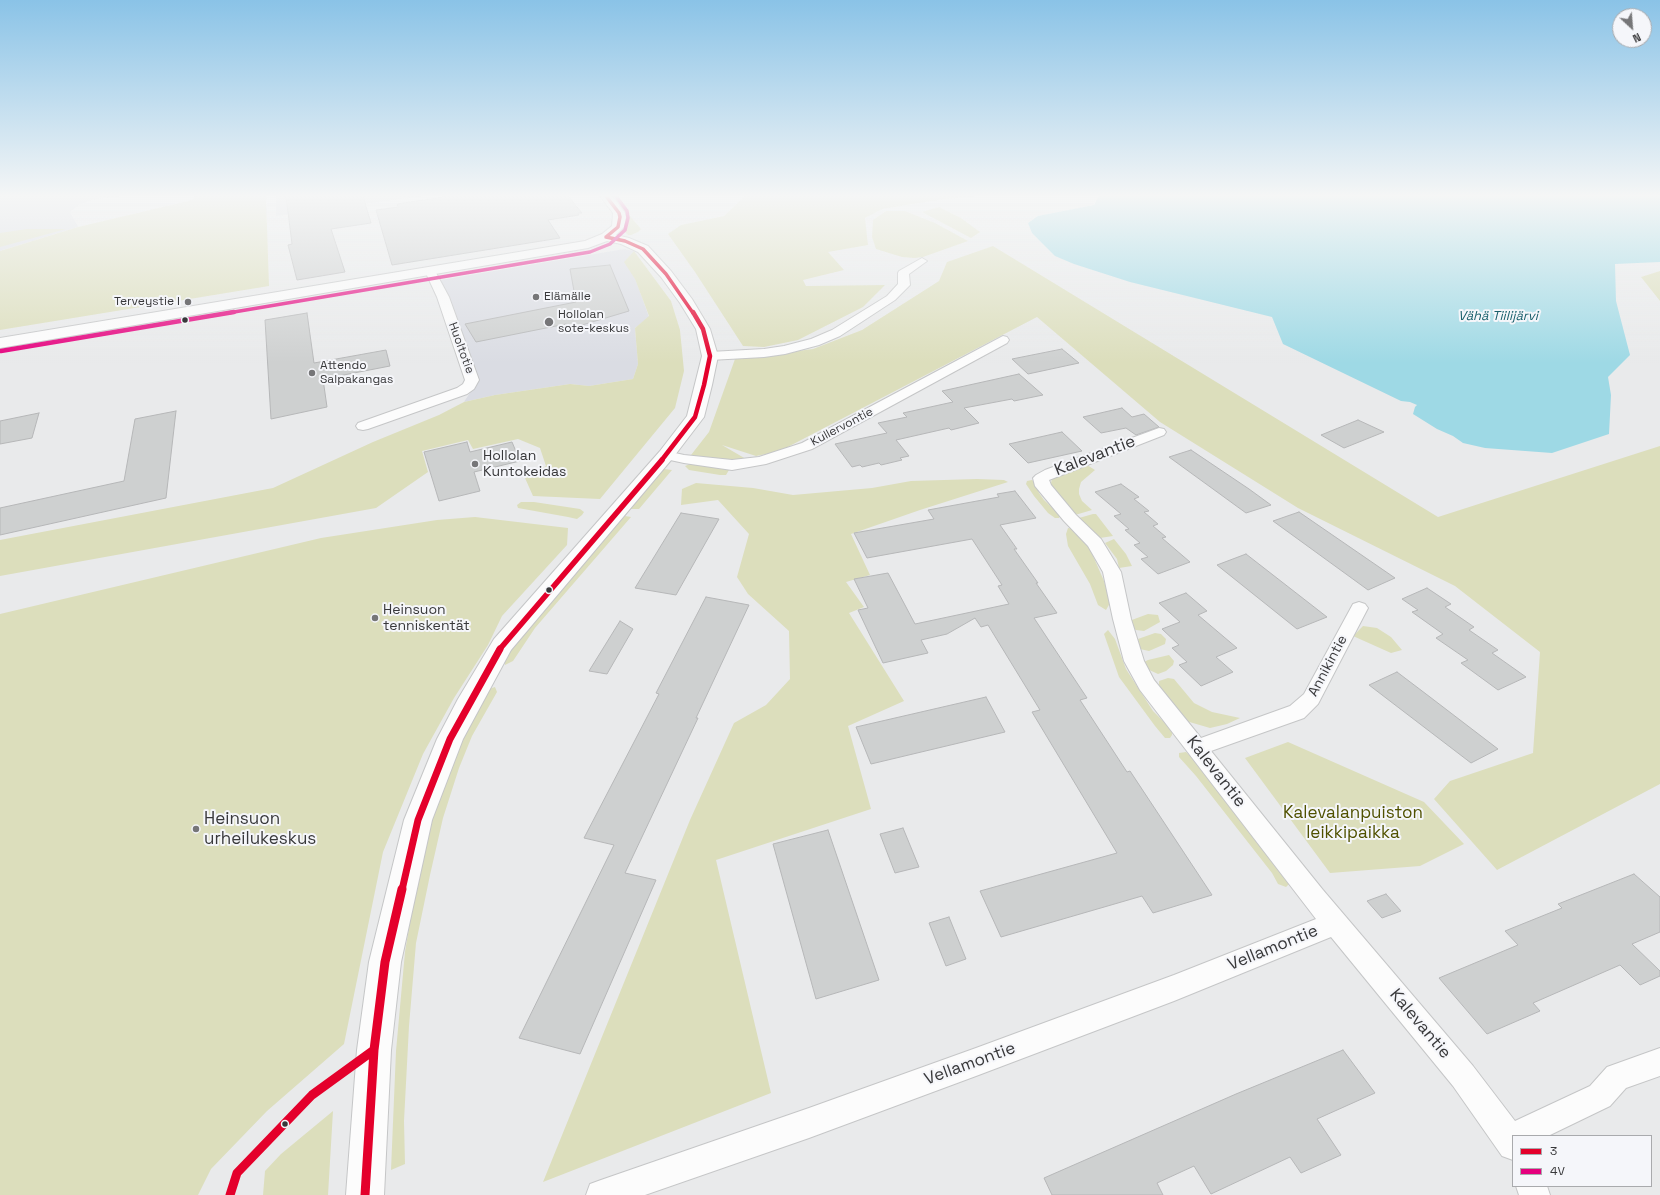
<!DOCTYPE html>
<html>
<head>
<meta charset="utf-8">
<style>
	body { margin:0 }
	#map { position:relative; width:1660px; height:1195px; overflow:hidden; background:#e9eaeb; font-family:"Space Grotesk",sans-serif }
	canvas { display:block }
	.legend { position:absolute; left:1512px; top:1135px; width:140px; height:52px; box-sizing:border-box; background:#f5f6fa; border:1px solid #a9aaad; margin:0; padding:5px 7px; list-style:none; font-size:12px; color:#38383a }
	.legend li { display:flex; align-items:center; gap:8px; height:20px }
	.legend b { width:20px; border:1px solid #a9aaad }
	.north { position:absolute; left:1612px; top:8px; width:40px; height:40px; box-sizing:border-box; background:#f5f6fa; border:1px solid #a9aaad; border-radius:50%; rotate:154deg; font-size:11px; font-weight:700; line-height:16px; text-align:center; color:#38383a }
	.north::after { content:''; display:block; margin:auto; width:14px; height:18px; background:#767678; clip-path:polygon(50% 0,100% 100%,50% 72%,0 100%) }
</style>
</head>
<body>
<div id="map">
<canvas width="1660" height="1195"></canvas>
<ul class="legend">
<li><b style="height:5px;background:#e4002b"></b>3</li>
<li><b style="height:5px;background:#e5007d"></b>4V</li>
</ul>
<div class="north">N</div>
</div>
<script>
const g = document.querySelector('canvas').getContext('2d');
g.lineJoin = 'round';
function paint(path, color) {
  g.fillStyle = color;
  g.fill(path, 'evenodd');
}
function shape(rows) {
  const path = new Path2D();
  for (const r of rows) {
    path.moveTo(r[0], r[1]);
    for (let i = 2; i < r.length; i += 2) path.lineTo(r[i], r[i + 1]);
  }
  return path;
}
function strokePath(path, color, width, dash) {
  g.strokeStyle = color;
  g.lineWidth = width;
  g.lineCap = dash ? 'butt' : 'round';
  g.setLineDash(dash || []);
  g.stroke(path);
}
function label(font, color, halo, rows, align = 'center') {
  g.font = font + ' "Space Grotesk",sans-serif';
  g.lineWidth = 4;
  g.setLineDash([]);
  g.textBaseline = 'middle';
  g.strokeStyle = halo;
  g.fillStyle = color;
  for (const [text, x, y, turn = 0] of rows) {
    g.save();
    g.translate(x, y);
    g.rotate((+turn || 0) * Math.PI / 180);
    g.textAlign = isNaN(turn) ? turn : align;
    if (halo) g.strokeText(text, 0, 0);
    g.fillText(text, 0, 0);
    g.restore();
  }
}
paint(shape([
	[0,196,121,196,91,200,79,205,70,212,78,227,0,251],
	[276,196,423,196,276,216],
	[624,249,634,251,625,262,635,278,649,317,635,328,638,364,633,379,589,386,570,384,495,395,464,402,478,380,441,280]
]), '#dadce3');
paint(shape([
	[195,196,266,196,269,286,0,330,0,251,78,227,192,200],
	[745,196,978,196,945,199,882,209,865,218,868,245,828,252,844,270,803,280,806,286,885,285,863,307,798,340,764,347,743,346,695,272,668,234,681,225,724,216],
	[614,199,616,199,641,229,638,232,631,235,628,235,625,232,624,230,626,222,625,213],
	[939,207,961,218,980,232,971,238,922,212],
	[886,211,905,211,935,223,968,241,923,257,914,258,902,257,876,249,872,237,873,220],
	[27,229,66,229,0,247,0,233],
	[993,246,1438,517,1660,446,1660,784,1497,870,1434,799,1450,781,1533,753,1540,652,1455,586,1298,508,1160,422,1037,317,780,451,756,456,722,445,746,459,726,460,694,457,691,455,709,432,735,359,813,349,862,330,939,281,947,262],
	[634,251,671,301,680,330,684,371,675,408,600,499,533,496,525,478,546,466,540,448,518,439,473,449,468,440,422,451,428,472,376,508,0,576,0,540,273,488,373,442,439,415,464,402,495,395,570,384,589,386,633,379,638,364,635,328,649,316,635,279,624,262],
	[1660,271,1660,301,1641,277],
	[690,464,725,468,729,470,726,475,720,475,689,470,685,466],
	[1087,465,1095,470,1081,482,1079,489,1079,494,1082,501,1092,510,1075,515,1051,488,1051,483,1052,479,1058,476],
	[664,469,672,470,639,509,630,509],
	[977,479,1004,480,1008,482,920,510,851,534,870,575,846,582,864,607,849,613,904,701,848,726,871,809,716,860,771,1093,543,1182,690,820,734,723,766,705,790,679,789,631,748,594,737,577,749,534,718,500,681,505,682,489,696,483,753,488,793,495,872,488,911,481],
	[1032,480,1036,483,1039,493,1044,500,1060,515,1059,518,1055,518,1048,513,1034,496,1026,484,1027,481],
	[521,502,534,502,580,509,584,512,582,515,577,519,568,517,518,508,517,505],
	[1093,514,1096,514,1113,536,1100,538,1093,533,1079,518],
	[625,516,631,517,535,628,513,661,505,665,504,659,534,619],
	[475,517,568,528,567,545,502,616,488,645,454,698,423,754,383,852,344,1044,267,1111,211,1169,198,1195,0,1195,0,614,321,538,437,520],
	[1068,528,1075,529,1087,542,1104,581,1110,603,1106,610,1098,605,1090,584,1068,546,1066,534],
	[1114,539,1126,554,1132,566,1119,568,1117,559,1105,543],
	[1148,614,1158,615,1160,622,1144,631,1136,630,1131,628,1129,621],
	[1363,626,1377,628,1391,637,1402,650,1391,653,1353,636],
	[1108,630,1115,639,1126,669,1153,711,1172,730,1172,735,1170,738,1165,738,1155,726,1119,677,1104,634],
	[1155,633,1161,634,1166,639,1165,644,1149,651,1140,649,1138,639],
	[1169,655,1174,661,1173,665,1166,671,1158,674,1145,668,1142,663,1148,660],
	[1168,678,1174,679,1194,703,1212,712,1240,718,1227,724,1210,728,1186,721,1159,691,1159,681],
	[495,687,497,692,472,736,459,768,443,818,430,875,416,943,409,1026,404,1121,405,1164,391,1170,396,1051,405,952,416,885,431,821,452,760,489,689],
	[1288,742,1424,802,1464,844,1420,866,1330,873,1245,758],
	[1186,752,1200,765,1285,871,1289,884,1286,887,1278,884,1272,873,1196,776,1179,757,1179,753],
	[333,1111,328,1195,263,1195,265,1171,281,1154]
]), '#dcdebc');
paint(shape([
	[1099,196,1660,196,1660,262,1615,264,1616,301,1630,355,1608,377,1611,395,1609,434,1552,453,1485,448,1463,443,1453,436,1437,429,1413,414,1415,407,1417,405,1410,402,1401,401,1283,344,1272,317,1130,282,1074,264,1055,256,1032,233,1028,223,1038,216,1094,205]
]), '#9ed9e5');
const building = shape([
	[286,196,363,196,371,223,331,229,345,272,297,280,288,245,292,244,286,196],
	[450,196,568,196,582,213,578,213,579,215,548,220,560,238,392,265,376,210,398,207,397,204,450,196],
	[610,265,629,311,572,328,566,324,476,342,465,324,576,302,570,269,610,265],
	[307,313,314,363,386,350,390,366,323,379,327,407,271,419,265,320,307,313],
	[1062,349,1079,363,1028,374,1012,359,1062,349],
	[1019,374,1043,395,1014,401,1012,399,964,408,979,423,951,430,949,428,896,440,909,456,900,458,902,460,881,465,879,463,862,467,860,465,852,467,835,444,887,433,878,423,907,417,903,413,953,402,942,391,1019,374],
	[1122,408,1132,417,1144,414,1159,427,1136,435,1126,428,1101,433,1083,417,1122,408],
	[176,411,166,498,0,535,0,508,124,481,135,419,176,411],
	[39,413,32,438,0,444,0,421,39,413],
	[1358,420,1384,432,1344,448,1321,435,1358,420],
	[1062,432,1082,451,1028,463,1009,444,1062,432],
	[467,442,470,452,512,442,520,461,474,472,480,491,439,501,424,452,467,442],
	[1191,450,1249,489,1271,505,1246,513,1169,457,1191,450],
	[1121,484,1139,497,1134,499,1149,511,1144,512,1158,524,1153,526,1166,537,1162,538,1190,562,1158,574,1141,559,1148,557,1134,545,1140,543,1125,530,1129,529,1114,516,1121,514,1095,492,1121,484],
	[1015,491,1036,518,1000,525,1017,549,1014,549,1038,583,1036,583,1057,613,1034,618,1087,698,1080,700,1127,772,1130,771,1212,895,1153,913,1142,896,1001,937,980,891,1117,853,1032,712,1040,710,988,625,981,627,975,618,947,634,921,640,928,653,883,663,858,610,868,608,854,579,888,573,915,624,1009,604,998,586,1002,585,972,539,867,558,854,533,934,519,928,510,999,497,997,494,1015,491],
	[1299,512,1395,578,1368,590,1273,521,1299,512],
	[681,513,719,519,676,595,635,588,681,513],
	[1246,554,1327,617,1297,629,1217,565,1246,554],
	[1427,588,1451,604,1445,607,1474,627,1469,630,1498,650,1492,653,1526,677,1498,690,1461,663,1468,660,1436,638,1443,634,1412,612,1418,610,1402,599,1427,588],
	[1186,593,1207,611,1198,615,1237,648,1216,657,1233,672,1201,686,1179,665,1187,662,1172,648,1179,645,1162,629,1180,622,1159,603,1186,593],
	[706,597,749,605,696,718,698,718,625,873,656,880,580,1054,519,1038,614,845,584,838,659,694,656,693,706,597],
	[620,621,633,629,607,674,589,671,620,621],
	[1397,672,1430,697,1498,749,1471,763,1369,685,1397,672],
	[986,697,1005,732,871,764,856,727,986,697],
	[903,828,919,867,895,873,880,834,903,828],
	[828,830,879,980,816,999,773,844,828,830],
	[1634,874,1660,897,1660,932,1632,944,1660,971,1660,976,1640,985,1620,965,1533,1003,1540,1011,1487,1034,1439,978,1518,945,1505,931,1562,908,1558,904,1634,874],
	[1386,894,1401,911,1382,918,1367,901,1386,894],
	[949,917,966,959,946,966,929,923,949,917],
	[1343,1050,1375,1093,1317,1119,1341,1155,1301,1173,1290,1157,1211,1194,1194,1166,1157,1183,1163,1195,1052,1195,1044,1178,1236,1094,1343,1050]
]);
paint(building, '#ced0d0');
strokePath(building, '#b6b7b8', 1);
const street = shape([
	[922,258,927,261,909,274,910,285,895,300,840,336,819,345,785,354,764,357,710,360,705,359,704,356,705,353,710,352,764,349,784,346,811,339,832,330,887,296,898,284,898,273,899,271,922,258],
	[430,268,435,271,449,297,479,380,474,389,467,394,368,429,363,430,358,429,356,426,358,423,457,388,463,384,465,380,437,297,425,271,430,268],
	[1003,336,1007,337,1009,340,1007,343,812,449,766,464,732,470,684,463,661,458,659,455,661,452,666,451,684,455,732,460,759,457,802,443,1003,336],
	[1159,428,1164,429,1166,432,1164,435,1049,480,1051,485,1076,515,1101,539,1121,572,1131,619,1144,661,1154,680,1201,738,1290,706,1304,694,1353,604,1359,602,1365,604,1368,608,1318,704,1304,718,1211,751,1323,890,1473,1066,1515,1121,1590,1086,1607,1067,1660,1048,1660,1076,1626,1088,1610,1106,1548,1136,1513,1136,1513,1160,1502,1156,1453,1086,1331,937,1174,1001,976,1076,809,1138,645,1195,586,1195,590,1184,601,1180,809,1108,976,1048,1174,975,1316,919,1140,690,1124,661,1113,619,1103,572,1088,546,1064,521,1035,486,1033,478,1036,475,1045,470,1159,428],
	[1516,1186,1547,1186,1550,1195,1519,1195,1516,1186]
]);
const secondary = shape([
	[600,196,612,196,625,213,626,217,624,227,616,235,629,238,648,246,671,271,692,299,710,329,718,356,712,385,704,417,672,459,511,650,463,739,432,820,401,962,391,1050,384,1195,346,1195,357,1050,369,962,404,820,437,739,458,699,494,639,660,451,687,416,702,356,696,329,680,303,661,277,638,252,621,244,607,241,588,248,0,348,0,338,585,241,602,234,612,226,613,213,600,196]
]);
strokePath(street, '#c5c6c7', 2);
strokePath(secondary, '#c5c6c7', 2);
paint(street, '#fcfcfc');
paint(secondary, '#fcfcfc');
strokePath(shape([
	[606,196,619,213,620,217,618,227,606,237],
	[606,237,625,241,643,249,666,274,693,313]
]), '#e4002b', 3.5);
strokePath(shape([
	[661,461,695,417,704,385,710,356,703,329,693,312]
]), '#e4002b', 4.5);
strokePath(shape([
	[499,650,662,460]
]), '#e4002b', 5.5);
strokePath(shape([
	[402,890,418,820,450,739,500,649]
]), '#e4002b', 7);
strokePath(shape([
	[230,1195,237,1173,312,1095,374,1050],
	[365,1195,374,1050,385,962,402,889]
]), '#e4002b', 9);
strokePath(shape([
	[228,313,590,252,610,244,625,230,628,218,627,211,616,196]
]), '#e5007d', 3.5);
strokePath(shape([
	[1,351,234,312]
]), '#e5007d', 4.5);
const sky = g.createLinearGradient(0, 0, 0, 363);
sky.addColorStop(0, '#8ac3e7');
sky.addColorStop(0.54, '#f5f6f6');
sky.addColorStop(1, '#f5f6f600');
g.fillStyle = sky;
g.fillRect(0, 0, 1660, 363);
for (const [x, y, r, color] of [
	[536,297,4,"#767678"],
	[188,302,4,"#767678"],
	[185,320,3.5,"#38383a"],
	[549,322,5,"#767678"],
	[312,373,4,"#767678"],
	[475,464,4,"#767678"],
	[549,590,3.5,"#38383a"],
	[375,618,4,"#767678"],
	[196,829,4,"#767678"],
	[285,1124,3.5,"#38383a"]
]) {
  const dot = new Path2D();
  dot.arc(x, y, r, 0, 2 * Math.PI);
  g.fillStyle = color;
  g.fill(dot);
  strokePath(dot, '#f5f6fa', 1.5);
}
label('12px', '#38383a', '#f5f6fa', [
	["Elämälle",544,297],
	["Terveystie I",180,302,"right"],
	["Hollolan",558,315],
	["sote-keskus",558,329],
	["Attendo",320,366],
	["Salpakangas",320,380]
], 'left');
label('12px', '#38383a', '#f5f6fa', [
	["Huoltotie",461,348,70],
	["Kullervontie",842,427,-28]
]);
label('italic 13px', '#1a606c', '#f5f6fa', [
	["Vähä Tiilijärvi",1498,316]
]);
label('14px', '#38383a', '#f5f6fa', [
	["Hollolan",483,456],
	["Kuntokeidas",483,472],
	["Heinsuon",383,610],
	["tenniskentät",383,626]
], 'left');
label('14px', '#38383a', '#f5f6fa', [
	["Annikintie",1328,666,-62]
]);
label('17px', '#38383a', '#f5f6fa', [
	["Kalevantie",1095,456,-21],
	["Kalevantie",1216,772,52],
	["Vellamontie",1273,948,-22],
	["Kalevantie",1420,1024,50],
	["Vellamontie",970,1064,-20]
]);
label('17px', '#505100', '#f5f6fa', [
	["Kalevalanpuiston",1353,813],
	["leikkipaikka",1353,833]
]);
label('17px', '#38383a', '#f5f6fa', [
	["Heinsuon",204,819],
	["urheilukeskus",204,839]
], 'left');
</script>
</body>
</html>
